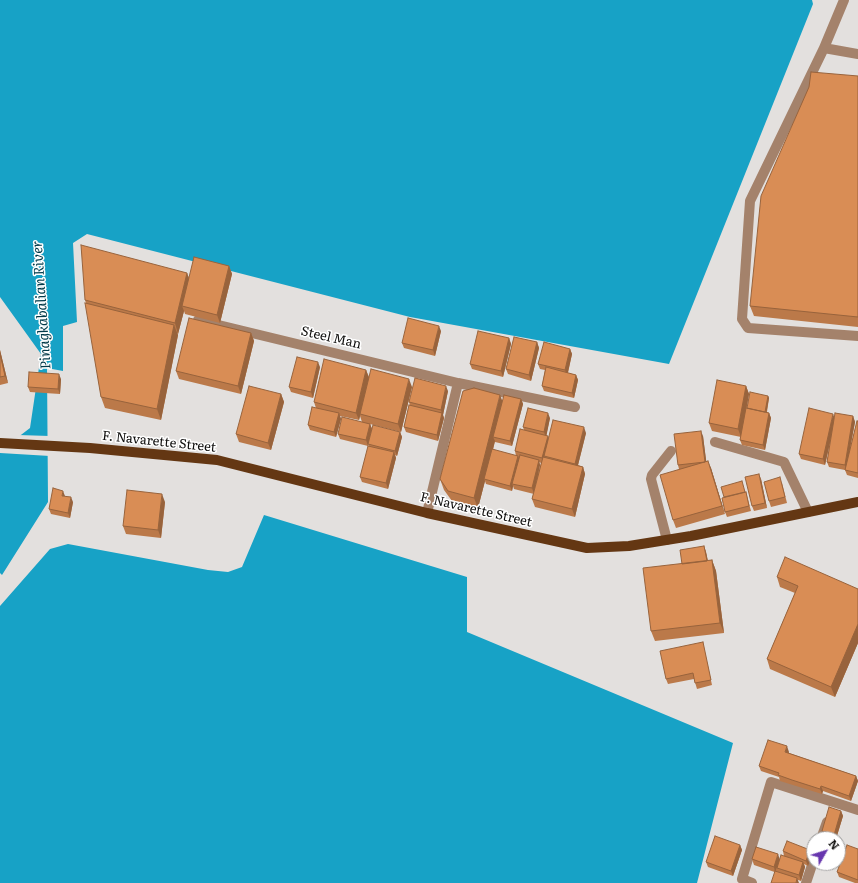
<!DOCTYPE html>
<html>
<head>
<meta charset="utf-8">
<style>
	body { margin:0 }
	#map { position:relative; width:858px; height:883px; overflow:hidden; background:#e3e0de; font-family:Literata,serif }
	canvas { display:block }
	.north { position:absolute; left:806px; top:831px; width:40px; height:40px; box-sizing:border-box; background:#fff; border:1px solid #9f9f9f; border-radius:50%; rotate:51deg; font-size:11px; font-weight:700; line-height:16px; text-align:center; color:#100f0e }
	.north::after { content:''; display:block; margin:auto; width:14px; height:18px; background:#6736ae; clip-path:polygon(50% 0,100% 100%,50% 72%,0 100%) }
</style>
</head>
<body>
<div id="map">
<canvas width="858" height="883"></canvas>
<div class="north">N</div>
</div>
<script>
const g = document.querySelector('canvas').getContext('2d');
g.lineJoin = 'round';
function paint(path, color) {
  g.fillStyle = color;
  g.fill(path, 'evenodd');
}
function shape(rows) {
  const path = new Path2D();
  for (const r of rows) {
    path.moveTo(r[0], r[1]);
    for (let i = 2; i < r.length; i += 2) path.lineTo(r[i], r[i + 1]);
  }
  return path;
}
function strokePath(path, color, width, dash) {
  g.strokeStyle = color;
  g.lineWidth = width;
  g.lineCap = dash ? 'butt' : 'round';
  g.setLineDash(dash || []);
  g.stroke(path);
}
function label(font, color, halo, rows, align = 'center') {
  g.font = font + ' Literata,serif';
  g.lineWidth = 3;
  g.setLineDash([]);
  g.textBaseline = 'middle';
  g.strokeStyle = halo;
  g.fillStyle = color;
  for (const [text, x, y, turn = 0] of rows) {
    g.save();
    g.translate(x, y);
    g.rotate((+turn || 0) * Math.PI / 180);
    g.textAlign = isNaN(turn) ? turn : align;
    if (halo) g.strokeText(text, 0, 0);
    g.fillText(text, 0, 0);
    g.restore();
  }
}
paint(shape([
	[0,0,812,0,813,4,669,364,410,317,87,234,73,243,77,322,63,326,63,371,47,368,48,502,2,575,0,573,0,451,30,428,41,354,0,297],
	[264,515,467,577,467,632,733,743,697,883,0,883,0,606,50,549,68,544,208,570,228,572,242,567]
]), '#17a2c6');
paint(shape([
	[18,435,50,436,50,456,0,453,0,449]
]), '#e3e0de');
strokePath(shape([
	[824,48,844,0],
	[858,54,824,48,750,201,742,319,748,328,858,336],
	[198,320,458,383,575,407],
	[715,442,784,462,808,512],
	[427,513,458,383],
	[667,540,651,479,652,475,671,451],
	[821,839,827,822],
	[752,883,742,879,771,782,858,810],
	[806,883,814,859]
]), '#a4826b', 10);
strokePath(shape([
	[0,443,90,448,217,460,427,513,587,548,629,546,691,536,858,502]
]), '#643713', 10);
paint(shape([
	[858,76,858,327,754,316,750,306],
	[229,266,232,274,220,323,185,314,184,311,178,334,177,333,178,335,161,420,105,408,101,397,86,303,85,300,187,273,189,278],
	[441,331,435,356,404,348,402,343],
	[251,333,254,341,241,394,179,379,176,371],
	[509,338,511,344,503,377,472,369,470,364],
	[537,342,539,348,531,381,508,374,506,369],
	[570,349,572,354,568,373,576,375,578,380,574,398,544,391,542,386,545,370,540,369,538,364],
	[0,350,8,383,0,385],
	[320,367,313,398,291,392,289,387],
	[366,370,369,377,412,387,401,432,370,424,372,429,368,446,340,439,338,434,362,422,360,416,359,420,340,416,341,419,336,437,310,430,308,425,316,408,314,402],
	[61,379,60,394,30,392,28,387],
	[746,386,749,394,746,412,747,408,768,396,769,398,767,412,769,413,771,418,765,450,742,445,740,440,741,437,712,431,709,423],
	[448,391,443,415,444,418,438,441,406,432,404,427,410,405,409,402],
	[281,394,284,402,271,450,239,442,236,434],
	[521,399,523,404,512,446,495,442,495,441,493,450,516,456,515,451,524,430,523,427,550,418,546,436,549,439,586,433,578,465,583,467,585,474,575,517,535,507,532,499,541,463,539,462,540,465,534,494,514,489,513,486,512,491,486,484,485,481,478,508,452,501,444,490,440,479,503,401],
	[853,416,855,422,850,449,858,421,858,478,847,475,845,470,829,467,827,462,832,435,825,465,801,459,799,454,835,418],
	[400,432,402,437,397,456,395,455,396,458,388,489,362,482,360,477,369,446,368,444],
	[703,436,706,461,711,468,725,514,676,528,673,520,679,469,678,465],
	[761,479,767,508,754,511,752,506],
	[782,483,787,503,771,507,769,501],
	[746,492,751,511,727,517,725,512,724,497],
	[73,502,70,518,51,514,49,509],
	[165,502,161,538,126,534,123,526],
	[704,546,706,552,708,561,712,560,716,571,724,633,655,641,651,631,682,564],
	[777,577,858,589,858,643,835,697,770,669,767,659,795,593,780,587],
	[703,642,704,648,712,685,697,689,694,679,668,684,666,679],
	[789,752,789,753,856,776,858,781,851,801,823,791,822,794,780,781,779,777,761,771,759,766],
	[841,811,843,816,836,839,833,839,824,836,822,831],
	[740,845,742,850,733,876,708,867,706,862],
	[858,849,858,883,855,883,839,877,837,872],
	[783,851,812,855,808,866,804,864,805,867,801,881,754,865,752,859,780,859,784,856]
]), '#bb7949');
paint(shape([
	[229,266,232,274,220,323,217,315],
	[187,273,191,284,182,306,184,311,178,334,175,323],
	[174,325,178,335,161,420,157,409],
	[439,326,441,331,435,356,433,350],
	[251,333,254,341,241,394,238,386],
	[509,338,511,344,503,377,501,371],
	[537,342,539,348,531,381,529,375],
	[570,349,572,354,567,376,565,370],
	[0,350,8,383,5,376,0,354],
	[318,362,320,367,313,398,311,392],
	[366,370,369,378,360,414,360,416,359,420,356,413],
	[59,374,61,379,60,394,58,389],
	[576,375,578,380,574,398,572,393],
	[409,379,412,387,401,432,398,424],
	[446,386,448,391,443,415,444,418,438,441,437,435,442,414,441,410],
	[746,386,749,394,741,437,738,429],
	[281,394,284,402,271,450,268,443],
	[500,395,504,405,493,437,495,441,485,479,484,479,485,481,478,508,474,498],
	[768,396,769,398,766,415,765,412],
	[521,399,523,404,512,446,510,441],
	[339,413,341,419,336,437,334,432],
	[548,413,550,418,546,438,544,432],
	[769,413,771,418,765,450,763,445],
	[833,414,835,419,825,465,823,459],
	[853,416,855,422,846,470,845,465],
	[370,424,372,429,368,446,366,440],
	[584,427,586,433,577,469,575,464],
	[701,431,703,436,707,467,705,462],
	[400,432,402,437,397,456,395,451],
	[548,436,549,442,544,456,545,458,542,458],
	[394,452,396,458,388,489,386,483],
	[518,456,520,461,512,484,513,486,512,491,510,486],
	[539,460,540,465,534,494,532,488],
	[708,461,711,468,725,514,722,506],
	[583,467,585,474,575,517,572,509],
	[759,474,761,479,767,508,765,503],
	[63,491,65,496,62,496],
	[162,494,165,502,161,538,158,530],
	[71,497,73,502,70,518,68,513],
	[704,546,706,552,709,567,707,562],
	[712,560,716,571,724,633,720,623],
	[858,624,858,643,835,697,831,687],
	[787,746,789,752,787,757,785,752],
	[856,776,858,781,851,801,849,796],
	[821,786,823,791,822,794,820,789],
	[841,811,843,816,836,839,834,835],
	[740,845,742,850,733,876,731,871],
	[810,850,812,855,808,866,806,861],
	[778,854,780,860,775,872,774,867],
	[803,862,805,867,801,881,799,875],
	[797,878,799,883,796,883]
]), '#98633c');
const building = shape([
	[811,72,858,76,858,317,750,306,761,196,809,87,811,72],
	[81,245,187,273,175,323,85,300,81,245],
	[194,257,229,266,217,315,182,306,194,257],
	[85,303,174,325,157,409,101,397,85,303],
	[189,318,251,333,238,386,176,371,189,318],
	[408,318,439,326,433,350,402,343,408,318],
	[478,331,509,338,501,371,470,364,478,331],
	[514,337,537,342,529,375,506,369,514,337],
	[544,342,570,349,565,370,538,364,544,342],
	[0,354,5,376,0,377,0,354],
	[297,357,318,362,311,392,289,387,297,357],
	[324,359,366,370,356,413,314,402,324,359],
	[546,367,576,375,572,393,542,386,546,367],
	[371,369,409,379,398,424,360,414,371,369],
	[29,372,59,374,58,389,28,387,29,372],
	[415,378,446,386,441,410,409,402,415,378],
	[717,380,746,386,738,429,709,423,717,380],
	[249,386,281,394,268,443,236,434,249,386],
	[474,388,500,395,474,498,448,491,440,479,463,391,474,388],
	[750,392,768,396,765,412,747,408,750,392],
	[504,395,521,399,510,441,493,437,504,395],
	[409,405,442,413,437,435,404,427,409,405],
	[312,407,339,413,334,432,308,425,312,407],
	[528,408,548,413,544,432,523,427,528,408],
	[746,408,769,413,763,445,740,440,746,408],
	[809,408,833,414,823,459,799,454,809,408],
	[835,413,853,416,845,465,827,462,835,413],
	[342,417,370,424,366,440,338,434,342,417],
	[553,420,584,427,575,464,544,456,553,420],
	[857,421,858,421,858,473,845,470,857,421],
	[373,425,400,432,395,451,368,444,373,425],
	[520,429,548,436,542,458,515,451,520,429],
	[701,431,705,462,678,465,674,434,701,431],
	[368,446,394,452,386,483,360,477,368,446],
	[492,449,518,456,510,486,484,479,492,449],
	[520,455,539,460,532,488,512,484,520,455],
	[543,457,583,467,572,509,532,499,543,457],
	[708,461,722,506,673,520,660,475,708,461],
	[759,474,765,503,752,506,745,477,759,474],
	[780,477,785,497,769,501,764,482,780,477],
	[742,481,745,492,724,497,721,487,742,481],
	[53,488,63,491,62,496,71,497,68,513,49,509,53,488],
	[127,490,162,494,158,530,123,526,127,490],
	[746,492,749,506,725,512,722,498,746,492],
	[704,546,707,561,682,564,680,550,704,546],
	[785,557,858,589,858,624,831,687,767,659,798,586,777,577,785,557],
	[712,560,720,623,651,631,643,568,712,560],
	[703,642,711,680,695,683,693,673,666,679,660,651,703,642],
	[768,740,787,746,785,752,856,776,849,796,821,786,820,789,792,780,778,775,779,773,759,766,768,740],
	[829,807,841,811,834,835,822,831,829,807],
	[715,836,740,845,731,871,706,862,715,836],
	[787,841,810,850,806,861,783,851,787,841],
	[847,845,858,849,858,880,837,872,847,845],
	[756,847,778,854,774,867,752,859,756,847],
	[781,855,803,862,799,875,777,868,781,855],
	[775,871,797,878,796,883,771,883,775,871]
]);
paint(building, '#d98d55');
strokePath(building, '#98633c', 1);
label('13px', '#100f0e', '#fff', [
	["Steel Man",331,338,13],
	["F. Navarette Street",159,442,6],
	["F. Navarette Street",476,510,13]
]);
label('italic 14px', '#013a49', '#fff', [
	["Pinagkabalian River",42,305,-94]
]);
</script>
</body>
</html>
